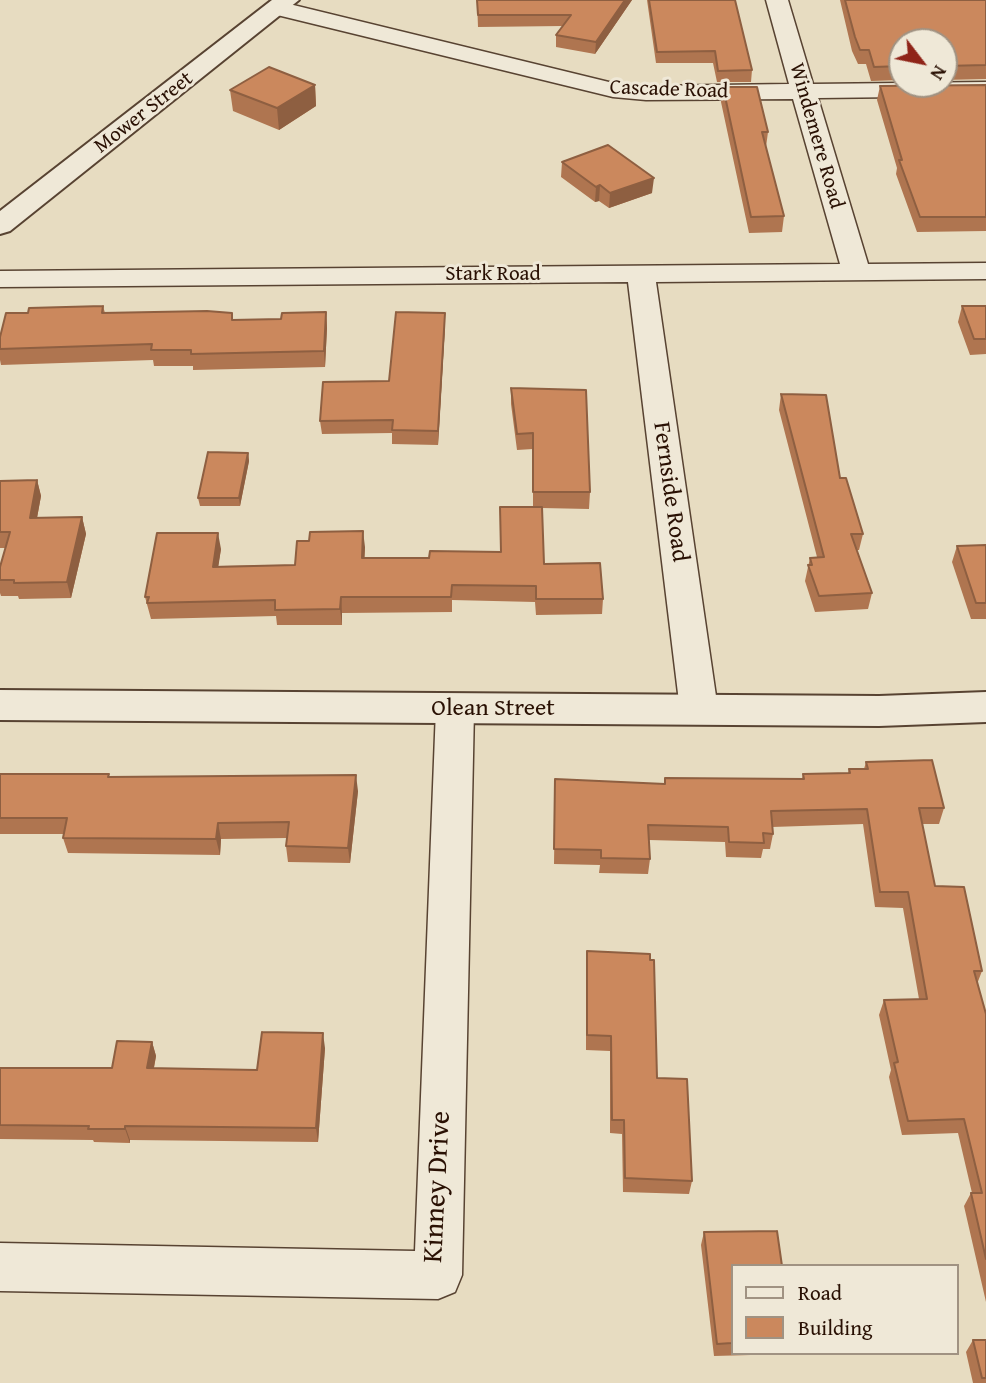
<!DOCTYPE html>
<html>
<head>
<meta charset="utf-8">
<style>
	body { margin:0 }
	#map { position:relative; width:986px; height:1383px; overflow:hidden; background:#e7dcc1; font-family:"Gentium Book Plus",serif }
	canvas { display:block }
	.legend { position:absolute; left:731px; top:1264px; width:228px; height:91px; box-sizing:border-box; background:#efe8d7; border:2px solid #a09282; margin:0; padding:9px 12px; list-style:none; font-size:21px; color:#291003 }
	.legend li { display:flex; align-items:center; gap:14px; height:35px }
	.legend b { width:35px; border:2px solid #a09282 }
	.north { position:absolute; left:888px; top:28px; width:70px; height:70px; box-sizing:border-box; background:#efe8d7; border:2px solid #a09282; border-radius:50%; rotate:122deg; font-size:19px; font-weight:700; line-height:28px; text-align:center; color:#291003 }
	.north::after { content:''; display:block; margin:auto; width:24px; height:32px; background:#8f2418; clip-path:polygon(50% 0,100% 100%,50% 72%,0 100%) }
</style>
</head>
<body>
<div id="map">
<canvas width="986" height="1383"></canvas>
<ul class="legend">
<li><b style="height:9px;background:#efe8d7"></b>Road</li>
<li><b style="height:19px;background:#cb885d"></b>Building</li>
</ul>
<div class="north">N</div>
</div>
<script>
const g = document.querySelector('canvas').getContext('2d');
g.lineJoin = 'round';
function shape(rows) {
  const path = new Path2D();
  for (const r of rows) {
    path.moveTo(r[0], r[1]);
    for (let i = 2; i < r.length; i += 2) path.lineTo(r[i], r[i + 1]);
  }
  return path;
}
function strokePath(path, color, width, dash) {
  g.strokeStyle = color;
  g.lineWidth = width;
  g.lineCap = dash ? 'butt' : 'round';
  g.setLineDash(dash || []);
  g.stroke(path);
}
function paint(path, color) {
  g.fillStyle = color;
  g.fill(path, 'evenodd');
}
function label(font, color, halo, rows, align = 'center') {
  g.font = font + ' "Gentium Book Plus",serif';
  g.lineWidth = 6;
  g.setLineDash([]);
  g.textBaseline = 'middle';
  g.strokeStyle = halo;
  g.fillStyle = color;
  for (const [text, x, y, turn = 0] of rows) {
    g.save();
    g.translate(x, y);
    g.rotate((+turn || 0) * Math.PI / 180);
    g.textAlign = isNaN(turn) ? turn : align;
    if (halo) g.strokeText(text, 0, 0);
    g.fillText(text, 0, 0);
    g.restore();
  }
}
const minor = shape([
	[766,0,788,0,813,84,986,82,986,96,818,98,868,264,986,263,986,279,656,282,718,710,712,720,699,724,686,720,680,710,628,282,0,287,0,271,840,264,793,99,646,100,613,97,269,13,266,8,269,3,277,1,613,83,646,86,789,84,766,0],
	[455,695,468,699,474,709,462,1275,455,1292,438,1299,0,1291,0,1243,415,1251,436,709,442,699,455,695]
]);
const tertiary = shape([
	[272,0,299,0,10,231,0,234,0,211,272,0],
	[0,690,879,696,986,692,986,722,879,726,0,720,0,690]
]);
strokePath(minor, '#584332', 3);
strokePath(tertiary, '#584332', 4);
paint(minor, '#efe8d7');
paint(tertiary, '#efe8d7');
paint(shape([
	[477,0,632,0,595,54,556,47,556,35,563,26,478,27],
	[647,0,735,0,752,70,751,82,717,82,713,63,656,63],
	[840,0,986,0,986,79,944,80,944,42,902,42,902,80,871,81,866,64,858,64,852,51],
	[315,85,316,106,279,130,233,111,230,90],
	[986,85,986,231,917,232,896,174,897,168,877,100,880,86],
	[723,87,768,132,766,147,784,216,782,232,749,233,721,102],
	[562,162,652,193,609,208,599,201,595,202,561,177],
	[103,306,105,313,232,313,233,320,281,319,326,312,327,328,325,367,193,370,193,366,154,366,153,360,1,365,0,360,0,337],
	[962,306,986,306,986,354,970,355,958,322],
	[445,326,438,445,392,444,392,433,322,434,320,421,389,381],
	[511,388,590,492,589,509,542,508,544,564,603,599,602,614,536,615,535,602,452,600,452,612,342,613,342,625,277,625,276,616,151,619,145,597,221,549,218,566,295,565,365,547,364,558,429,558,501,552,500,507,533,507,533,449,517,450,511,404],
	[781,394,840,478,863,534,859,550,857,550,872,593,868,609,815,612,805,581,810,558,817,557,779,410],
	[248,453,249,461,240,506,200,506,198,498],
	[37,480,41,496,37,518,82,517,86,534,71,598,19,599,18,596,1,596,0,593,0,567,5,548,0,548,0,481],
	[986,545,986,619,971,619,952,562,957,546],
	[866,762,944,808,939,824,922,824,935,886,982,971,977,984,986,1014,986,1302,964,1206,971,1193,972,1193,958,1133,902,1135,889,1077,891,1070,879,1015,884,1000,919,999,903,908,875,907,863,824,772,827,773,834,770,849,763,849,761,858,726,857,725,842,649,840,650,859,648,874,599,873,600,865,554,864,555,795,664,784,665,778,802,779,803,774,848,773,849,769,864,769],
	[0,774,110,777,358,791,350,863,288,862,286,846,287,838,221,839,220,855,68,853,63,838,64,834,0,834],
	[587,951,657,1078,692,1181,689,1194,623,1192,622,1134,610,1133,610,1051,586,1050,586,966],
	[152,1042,156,1056,154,1068,257,1070,325,1048,318,1142,130,1140,130,1143,94,1142,93,1140,0,1139,0,1068,112,1068],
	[704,1232,732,1266,732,1353,787,1353,787,1354,714,1356,701,1245],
	[973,1340,986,1340,986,1383,973,1383,966,1352]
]), '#af7550');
paint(shape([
	[625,0,632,0,595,54,596,42],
	[315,85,316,106,279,130,277,108],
	[654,178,652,193,609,208,610,193],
	[600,185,599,201,595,202,596,187],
	[326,312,327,328,325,367,324,351],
	[445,313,445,326,438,445,438,431],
	[248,453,249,461,240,506,239,498],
	[37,480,41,496,34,534,30,518],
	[82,517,86,534,71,598,67,582],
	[363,531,365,547,364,574,362,558],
	[218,533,221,549,216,582,213,567],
	[341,597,342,613,342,625,340,609],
	[356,775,358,791,350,863,348,848],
	[218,823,221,839,220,855,216,839],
	[323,1033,325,1048,318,1142,316,1128],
	[152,1042,156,1056,151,1082,147,1068],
	[125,1126,130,1140,130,1143,125,1129]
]), '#8e5f41');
const building = shape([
	[477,0,625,0,596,42,556,35,571,15,478,15,477,0],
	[649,0,735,0,752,70,718,71,715,51,657,52,649,0],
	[845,0,986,0,986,65,944,66,944,42,902,42,902,66,874,67,869,50,860,50,855,37,845,0],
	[269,67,315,85,277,108,230,90,269,67],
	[986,85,986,217,920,217,899,160,902,160,880,86,986,85],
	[723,87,757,87,768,132,762,132,784,216,751,217,723,87],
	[608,145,654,178,610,193,600,185,596,187,562,162,608,145],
	[103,306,102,313,207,311,232,313,232,320,281,319,282,313,326,312,324,351,191,354,191,350,151,350,152,344,0,349,0,337,6,313,28,313,29,308,103,306],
	[962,306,986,306,986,339,974,339,962,306],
	[396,312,445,313,438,431,392,430,393,420,320,421,323,382,389,381,396,312],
	[511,388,586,390,590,492,533,492,533,433,517,434,511,388],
	[781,394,826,395,840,478,846,478,863,534,851,534,872,593,819,596,808,565,812,565,810,558,824,557,781,394],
	[208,452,248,453,239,498,198,498,208,452],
	[37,480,30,518,82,517,67,582,14,583,14,580,0,580,0,567,10,532,0,532,0,481,37,480],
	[500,507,542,507,544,564,600,563,603,599,536,599,536,586,452,585,451,597,341,597,340,609,275,610,275,600,147,603,149,597,145,597,157,533,218,533,213,567,295,565,297,541,309,541,310,532,363,531,362,558,429,558,430,551,501,552,500,507],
	[986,545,986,603,976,603,957,546,986,545],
	[932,760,944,808,919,808,935,886,964,887,982,971,974,971,986,1014,986,1259,971,1193,982,1193,964,1119,908,1121,894,1063,898,1062,884,1000,927,999,908,892,880,892,867,809,771,811,773,834,763,833,764,843,729,842,728,827,648,825,650,859,601,858,601,850,554,849,555,779,665,784,665,778,804,779,803,774,850,773,849,769,868,769,866,762,932,760],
	[0,774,109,774,108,777,356,775,348,848,286,846,289,822,218,823,216,839,63,838,67,818,0,818,0,774],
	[587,951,650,954,650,960,654,960,657,1078,687,1079,692,1181,625,1178,624,1120,612,1120,611,1036,587,1035,587,951],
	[262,1032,323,1033,316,1128,125,1126,125,1129,88,1129,89,1126,0,1125,0,1068,112,1068,117,1041,152,1042,147,1068,257,1070,262,1032],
	[777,1231,782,1266,732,1266,732,1343,717,1344,704,1232,777,1231],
	[973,1340,986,1340,986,1378,982,1378,973,1340]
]);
paint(building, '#cb885d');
strokePath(building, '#8e5f41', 2);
label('21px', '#291003', '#efe8d7', [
	["Cascade Road",669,90,2],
	["Mower Street",144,113,-38],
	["Windemere Road",816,136,74],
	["Stark Road",493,275]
]);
label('24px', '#291003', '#efe8d7', [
	["Fernside Road",670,492,82],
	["Olean Street",493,709]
]);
label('28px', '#291003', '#efe8d7', [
	["Kinney Drive",438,1187,-87]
]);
</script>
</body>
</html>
